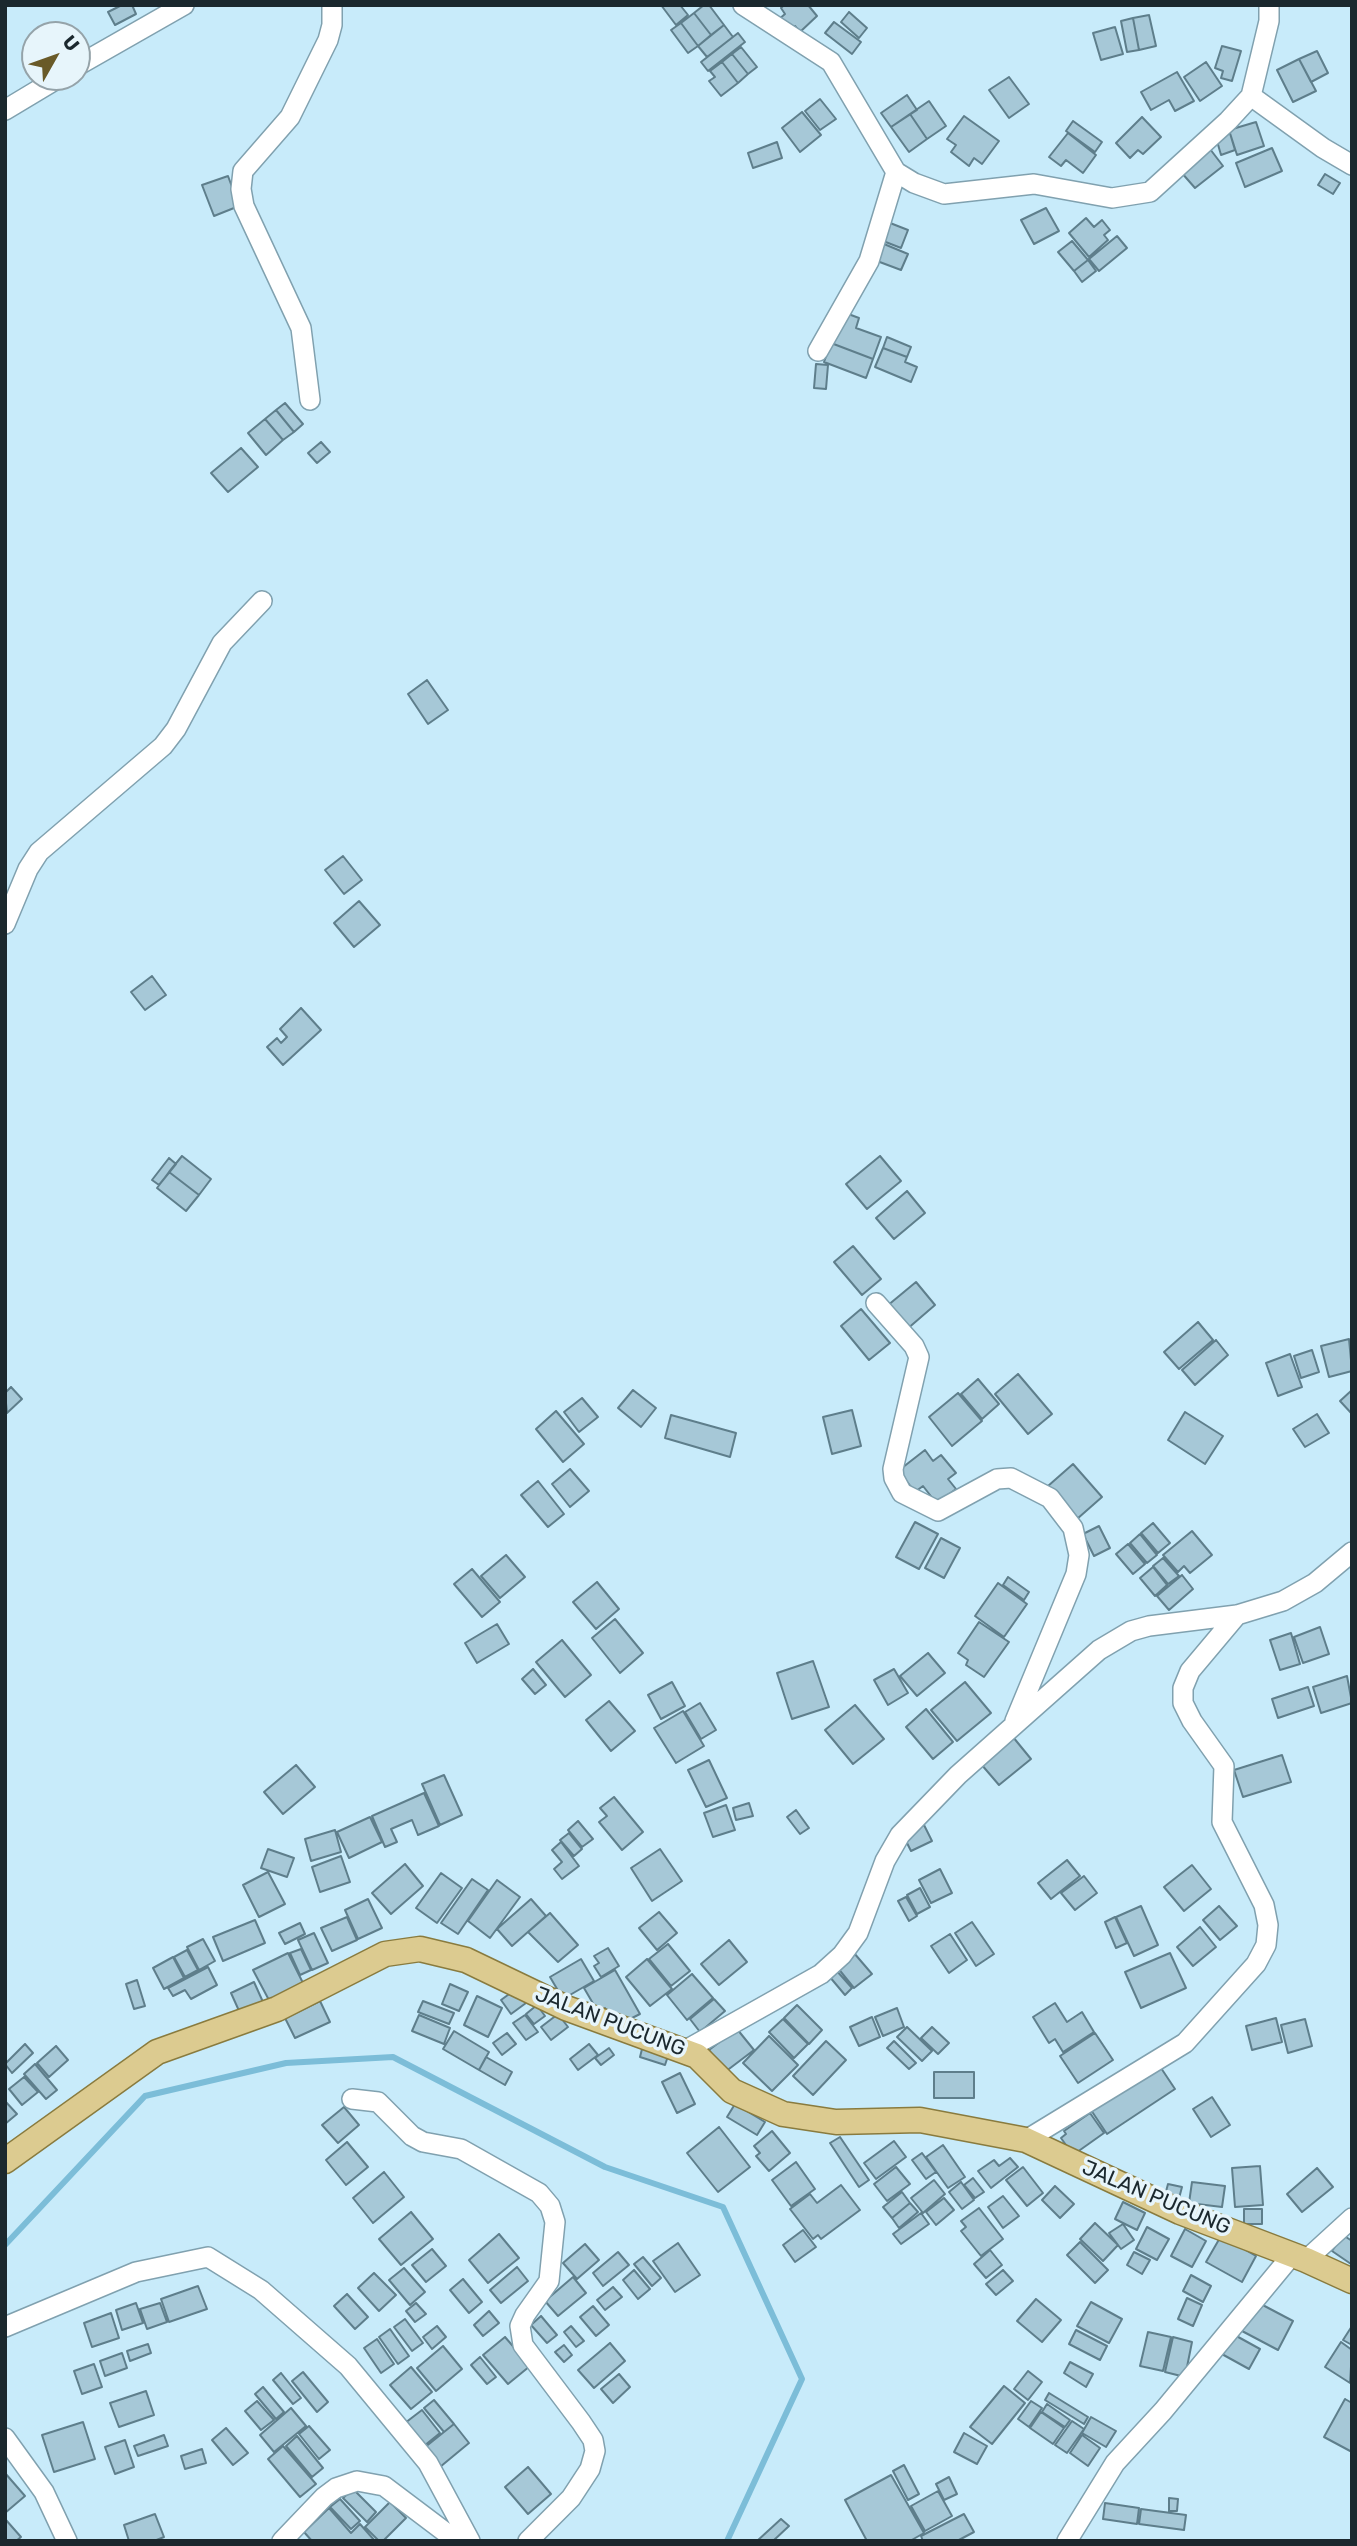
<!DOCTYPE html>
<html>
<head>
<meta charset="utf-8">
<style>
	body { margin:0 }
	#map { position:relative; width:1357px; height:2546px; overflow:hidden; background:#c8ebfa; font-family:Rubik,sans-serif }
	canvas { display:block }
	.frame { position:absolute; inset:0; border:7px solid #1b282e; pointer-events:none }
	.north { position:absolute; left:21px; top:21px; width:70px; height:70px; box-sizing:border-box; background:#e7f5fb; border:2px solid #95a3a9; border-radius:50%; rotate:50deg; font-size:19px; font-weight:700; line-height:28px; text-align:center; color:#1b282e }
	.north::after { content:''; display:block; margin:auto; width:24px; height:32px; background:#695a28; clip-path:polygon(50% 0,100% 100%,50% 72%,0 100%) }
</style>
</head>
<body>
<div id="map">
<canvas width="1357" height="2546"></canvas>
<div class="frame"></div>
<div class="north">U</div>
</div>
<script>
const g = document.querySelector('canvas').getContext('2d');
g.lineJoin = 'round';
function shape(rows) {
  const path = new Path2D();
  for (const r of rows) {
    path.moveTo(r[0], r[1]);
    for (let i = 2; i < r.length; i += 2) path.lineTo(r[i], r[i + 1]);
  }
  return path;
}
function strokePath(path, color, width, dash) {
  g.strokeStyle = color;
  g.lineWidth = width;
  g.lineCap = dash ? 'butt' : 'round';
  g.setLineDash(dash || []);
  g.stroke(path);
}
function paint(path, color) {
  g.fillStyle = color;
  g.fill(path, 'evenodd');
}
function label(font, color, halo, rows, align = 'center') {
  g.font = font + ' Rubik,sans-serif';
  g.lineWidth = 7;
  g.setLineDash([]);
  g.textBaseline = 'middle';
  g.strokeStyle = halo;
  g.fillStyle = color;
  for (const [text, x, y, turn = 0] of rows) {
    g.save();
    g.translate(x, y);
    g.rotate((+turn || 0) * Math.PI / 180);
    g.textAlign = isNaN(turn) ? turn : align;
    if (halo) g.strokeText(text, 0, 0);
    g.fillText(text, 0, 0);
    g.restore();
  }
}
strokePath(shape([
	[5,2245,145,2096,286,2063,393,2057,605,2167,723,2207,802,2379,727,2541]
]), '#7cbdd8', 6);
const building = shape([
	[122,5,132,5,136,14,115,25,108,12,122,5],
	[661,5,680,5,688,15,676,25,661,5],
	[704,5,709,5,724,25,711,35,694,13,704,5],
	[784,5,808,5,817,16,800,32,795,26,788,31,778,20,785,14,781,8,784,5],
	[849,12,867,28,859,38,841,22,849,12],
	[694,13,711,35,698,46,681,23,694,13],
	[1149,15,1156,46,1139,50,1133,18,1149,15],
	[1133,18,1139,50,1127,52,1121,21,1133,18],
	[834,22,861,42,852,54,825,33,834,22],
	[681,23,698,46,688,53,671,30,681,23],
	[724,25,733,37,707,57,698,46,724,25],
	[1115,27,1123,54,1101,60,1093,33,1115,27],
	[738,33,745,42,708,71,701,62,738,33],
	[1222,46,1241,51,1232,81,1221,78,1223,71,1215,68,1222,46],
	[741,47,757,67,748,74,732,54,741,47],
	[1317,51,1328,73,1311,82,1299,59,1317,51],
	[732,54,748,74,738,83,722,62,732,54],
	[1299,59,1316,91,1293,102,1277,70,1299,59],
	[722,62,738,83,721,96,709,81,715,77,710,71,722,62],
	[1206,62,1222,86,1200,101,1184,77,1206,62],
	[1177,72,1194,101,1175,111,1169,100,1151,110,1141,92,1177,72],
	[1009,77,1029,104,1009,118,989,90,1009,77],
	[907,95,917,110,891,127,881,113,907,95],
	[820,99,836,119,820,130,805,111,820,99],
	[929,101,946,126,927,139,910,114,929,101],
	[802,112,821,135,800,152,782,128,802,112],
	[910,114,927,139,909,152,891,127,910,114],
	[964,116,999,141,982,164,974,158,969,166,951,152,956,145,947,139,964,116],
	[1142,117,1161,137,1143,154,1138,150,1130,158,1116,143,1142,117],
	[1073,121,1102,142,1095,152,1066,131,1073,121],
	[1256,122,1264,146,1237,155,1229,130,1256,122],
	[1229,130,1235,150,1221,155,1215,134,1229,130],
	[1068,133,1096,155,1083,173,1066,160,1061,166,1049,157,1068,133],
	[777,142,782,158,753,168,748,153,777,142],
	[1272,148,1282,171,1245,187,1236,163,1272,148],
	[1210,149,1223,166,1195,188,1181,172,1210,149],
	[1325,174,1340,183,1333,194,1318,185,1325,174],
	[228,176,239,206,214,216,202,185,228,176],
	[1046,208,1059,231,1034,244,1021,220,1046,208],
	[1086,218,1094,227,1102,220,1110,230,1104,235,1108,240,1089,257,1069,233,1086,218],
	[885,221,908,230,901,248,878,239,885,221],
	[1117,236,1127,248,1099,271,1089,259,1117,236],
	[1072,241,1088,260,1074,271,1058,252,1072,241],
	[884,244,908,254,901,270,877,261,884,244],
	[1088,260,1096,271,1082,282,1074,271,1088,260],
	[843,312,859,318,856,328,881,337,873,359,831,343,843,312],
	[887,337,911,347,907,357,883,348,887,337],
	[831,343,873,359,866,378,824,362,831,343],
	[883,348,907,357,905,362,917,367,911,382,875,367,883,348],
	[816,364,828,365,826,389,814,388,816,364],
	[285,403,303,424,294,432,276,410,285,403],
	[276,410,294,432,283,440,265,419,276,410],
	[265,419,283,440,266,455,248,433,265,419],
	[321,442,330,452,317,463,308,453,321,442],
	[241,448,258,467,228,492,211,473,241,448],
	[427,680,448,710,428,724,408,694,427,680],
	[343,856,362,880,344,894,325,870,343,856],
	[359,901,380,925,354,947,334,923,359,901],
	[152,976,166,995,145,1010,131,992,152,976],
	[301,1008,321,1030,283,1065,267,1047,277,1038,281,1043,287,1037,280,1029,301,1008],
	[182,1156,211,1179,199,1195,169,1172,182,1156],
	[880,1156,901,1181,867,1209,846,1184,880,1156],
	[169,1158,176,1164,159,1185,152,1180,169,1158],
	[169,1172,199,1195,186,1211,157,1188,169,1172],
	[907,1191,925,1213,894,1239,876,1218,907,1191],
	[853,1246,881,1279,862,1295,834,1262,853,1246],
	[916,1282,935,1305,906,1330,887,1306,916,1282],
	[861,1309,890,1343,869,1360,841,1326,861,1309],
	[1198,1322,1213,1340,1179,1369,1164,1352,1198,1322],
	[1349,1339,1352,1371,1329,1377,1321,1346,1349,1339],
	[1216,1340,1228,1355,1195,1385,1182,1370,1216,1340],
	[1312,1350,1319,1372,1301,1378,1294,1356,1312,1350],
	[1290,1354,1302,1387,1278,1396,1266,1363,1290,1354],
	[1018,1374,1052,1414,1028,1434,995,1394,1018,1374],
	[978,1379,999,1404,982,1419,961,1394,978,1379],
	[11,1387,22,1399,7,1413,5,1393,11,1387],
	[633,1390,656,1408,641,1427,618,1408,633,1390],
	[1352,1390,1352,1414,1340,1401,1352,1390],
	[958,1393,982,1421,952,1446,929,1417,958,1393],
	[582,1398,598,1417,579,1432,564,1412,582,1398],
	[852,1410,861,1446,832,1454,823,1417,852,1410],
	[556,1411,584,1444,563,1462,536,1429,556,1411],
	[1185,1412,1223,1436,1205,1464,1168,1440,1185,1412],
	[1317,1414,1329,1433,1305,1447,1293,1429,1317,1414],
	[671,1415,736,1433,730,1457,665,1438,671,1415],
	[925,1450,933,1461,941,1455,956,1473,948,1479,956,1489,937,1504,923,1486,915,1492,898,1471,925,1450],
	[1073,1464,1102,1497,1077,1519,1048,1486,1073,1464],
	[570,1469,589,1491,570,1507,552,1484,570,1469],
	[538,1481,564,1514,548,1527,521,1495,538,1481],
	[915,1522,938,1534,919,1569,896,1557,915,1522],
	[1153,1523,1170,1543,1158,1553,1141,1533,1153,1523],
	[1099,1526,1110,1548,1094,1556,1083,1534,1099,1526],
	[1192,1531,1212,1555,1190,1573,1184,1566,1178,1572,1163,1555,1192,1531],
	[1140,1534,1157,1555,1147,1563,1130,1543,1140,1534],
	[941,1538,960,1548,944,1578,925,1568,941,1538],
	[1128,1544,1145,1564,1133,1574,1116,1554,1128,1544],
	[506,1555,525,1577,500,1598,481,1576,506,1555],
	[1163,1558,1179,1576,1168,1584,1153,1566,1163,1558],
	[1153,1567,1167,1585,1155,1596,1140,1578,1153,1567],
	[472,1569,500,1602,482,1617,454,1584,472,1569],
	[1182,1575,1193,1589,1169,1610,1157,1596,1182,1575],
	[1008,1577,1029,1592,1024,1600,1003,1585,1008,1577],
	[597,1582,619,1609,596,1629,573,1602,597,1582],
	[998,1583,1027,1604,1004,1637,975,1616,998,1583],
	[615,1619,643,1653,620,1673,592,1638,615,1619],
	[979,1622,1009,1642,984,1677,966,1665,968,1660,958,1653,979,1622],
	[497,1624,509,1644,477,1663,465,1643,497,1624],
	[1320,1627,1329,1654,1303,1663,1294,1637,1320,1627],
	[1291,1633,1300,1664,1280,1670,1270,1640,1291,1633],
	[562,1640,591,1675,565,1697,536,1662,562,1640],
	[928,1653,945,1673,917,1696,900,1676,928,1653],
	[813,1661,829,1707,792,1719,777,1673,813,1661],
	[533,1669,546,1685,535,1694,522,1679,533,1669],
	[894,1669,908,1693,888,1705,874,1680,894,1669],
	[1347,1676,1352,1703,1321,1713,1313,1687,1347,1676],
	[672,1682,685,1706,661,1719,648,1695,672,1682],
	[965,1682,991,1713,957,1741,931,1710,965,1682],
	[1308,1687,1314,1706,1278,1718,1272,1699,1308,1687],
	[609,1701,635,1731,611,1751,586,1720,609,1701],
	[700,1703,716,1730,701,1739,685,1712,700,1703],
	[855,1705,884,1739,853,1764,825,1730,855,1705],
	[926,1709,953,1742,933,1759,906,1727,926,1709],
	[683,1711,704,1746,676,1763,654,1728,683,1711],
	[1013,1737,1031,1759,999,1785,981,1764,1013,1737],
	[1282,1755,1291,1782,1243,1797,1234,1770,1282,1755],
	[709,1760,727,1798,706,1807,688,1770,709,1760],
	[296,1765,315,1787,283,1814,264,1792,296,1765],
	[444,1775,462,1815,440,1825,422,1784,444,1775],
	[424,1793,439,1826,418,1835,412,1820,391,1829,397,1842,385,1847,372,1816,424,1793],
	[614,1797,643,1832,622,1850,599,1822,607,1816,600,1808,614,1797],
	[749,1803,753,1816,736,1820,733,1808,749,1803],
	[726,1805,735,1830,713,1837,704,1813,726,1805],
	[796,1810,809,1828,800,1834,787,1817,796,1810],
	[370,1817,382,1842,349,1858,337,1832,370,1817],
	[578,1821,593,1839,582,1847,568,1830,578,1821],
	[924,1825,932,1841,911,1851,903,1835,924,1825],
	[335,1830,341,1852,311,1861,305,1839,335,1830],
	[569,1833,582,1849,574,1856,560,1840,569,1833],
	[561,1842,579,1866,562,1879,554,1869,562,1862,552,1850,561,1842],
	[268,1849,294,1858,287,1877,261,1868,268,1849],
	[660,1849,682,1881,652,1901,631,1868,660,1849],
	[341,1856,350,1882,320,1892,312,1867,341,1856],
	[1067,1860,1080,1876,1051,1899,1038,1883,1067,1860],
	[405,1864,423,1886,391,1914,372,1893,405,1864],
	[1192,1865,1211,1889,1184,1911,1164,1887,1192,1865],
	[940,1869,952,1893,931,1903,919,1880,940,1869],
	[268,1872,285,1904,259,1917,243,1885,268,1872],
	[441,1873,462,1888,437,1923,416,1908,441,1873],
	[1084,1876,1097,1893,1075,1910,1061,1893,1084,1876],
	[472,1879,488,1890,458,1934,441,1923,472,1879],
	[497,1880,520,1897,490,1938,468,1921,497,1880],
	[920,1888,930,1907,917,1914,907,1895,920,1888],
	[906,1897,917,1916,909,1921,898,1901,906,1897],
	[368,1899,382,1928,358,1939,345,1910,368,1899],
	[531,1899,546,1916,512,1946,497,1929,531,1899],
	[1141,1906,1158,1945,1134,1956,1116,1917,1141,1906],
	[1219,1906,1237,1926,1220,1940,1203,1920,1219,1906],
	[659,1912,677,1933,657,1950,639,1928,659,1912],
	[550,1913,578,1945,558,1962,528,1932,550,1913],
	[347,1917,357,1940,332,1951,321,1928,347,1917],
	[1115,1917,1127,1943,1116,1948,1105,1922,1115,1917],
	[255,1920,265,1943,223,1961,213,1937,255,1920],
	[972,1922,994,1954,976,1966,955,1933,972,1922],
	[300,1923,305,1934,285,1944,279,1933,300,1923],
	[1200,1927,1216,1947,1193,1966,1177,1947,1200,1927],
	[314,1933,328,1963,312,1970,298,1940,314,1933],
	[950,1934,967,1960,949,1973,931,1946,950,1934],
	[203,1939,215,1961,199,1970,187,1947,203,1939],
	[729,1940,747,1962,719,1985,701,1964,729,1940],
	[668,1944,690,1971,671,1986,649,1959,668,1944],
	[608,1948,619,1966,601,1977,594,1966,599,1963,594,1956,608,1948],
	[301,1949,311,1970,300,1975,290,1953,301,1949],
	[187,1950,198,1970,185,1977,174,1957,187,1950],
	[288,1953,304,1985,270,2002,253,1970,288,1953],
	[854,1953,872,1974,854,1988,837,1967,854,1953],
	[1170,1953,1186,1988,1141,2008,1125,1972,1170,1953],
	[173,1957,184,1978,164,1989,153,1968,173,1957],
	[581,1959,594,1981,563,1999,550,1977,581,1959],
	[647,1959,672,1989,650,2006,626,1977,647,1959],
	[208,1967,217,1985,191,1999,185,1990,173,1996,168,1988,208,1967],
	[615,1970,640,2014,626,2021,611,2018,605,2008,598,2012,584,1988,615,1970],
	[836,1970,852,1988,845,1995,829,1976,836,1970],
	[692,1974,713,1998,687,2020,667,1995,692,1974],
	[137,1980,145,2006,134,2009,126,1984,137,1980],
	[254,1982,263,2002,240,2013,231,1993,254,1982],
	[450,1984,468,1992,459,2011,442,2004,450,1984],
	[516,1989,526,2003,511,2014,501,2000,516,1989],
	[477,1996,502,2008,488,2037,464,2025,477,1996],
	[714,1999,725,2011,700,2032,690,2019,714,1999],
	[320,2001,330,2022,295,2038,285,2018,320,2001],
	[423,2001,454,2013,449,2024,418,2012,423,2001],
	[1055,2003,1067,2022,1082,2012,1094,2032,1063,2052,1055,2039,1049,2043,1033,2017,1055,2003],
	[537,2005,545,2016,534,2024,526,2014,537,2005],
	[797,2005,822,2030,809,2044,784,2018,797,2005],
	[897,2008,904,2027,883,2036,875,2017,897,2008],
	[558,2014,568,2027,551,2040,541,2027,558,2014],
	[419,2015,450,2028,444,2044,412,2031,419,2015],
	[525,2015,538,2032,526,2040,513,2023,525,2015],
	[872,2017,880,2037,859,2046,850,2027,872,2017],
	[1276,2018,1282,2042,1252,2050,1246,2026,1276,2018],
	[783,2019,808,2044,794,2058,769,2032,783,2019],
	[1305,2019,1312,2046,1288,2053,1281,2025,1305,2019],
	[907,2027,932,2051,922,2061,897,2037,907,2027],
	[932,2027,949,2043,938,2054,921,2038,932,2027],
	[737,2029,754,2050,725,2072,709,2050,737,2029],
	[454,2031,489,2052,479,2070,443,2049,454,2031],
	[507,2033,516,2044,502,2055,493,2043,507,2033],
	[1095,2033,1113,2060,1078,2083,1060,2056,1095,2033],
	[769,2036,798,2065,772,2091,743,2063,769,2036],
	[826,2041,846,2060,813,2095,793,2076,826,2041],
	[894,2041,916,2063,909,2069,887,2048,894,2041],
	[25,2044,33,2053,12,2073,5,2064,25,2044],
	[589,2044,598,2055,578,2070,570,2059,589,2044],
	[643,2045,669,2053,665,2065,640,2057,643,2045],
	[56,2046,68,2060,49,2077,37,2063,56,2046],
	[609,2048,614,2055,601,2065,595,2058,609,2048],
	[486,2057,512,2072,505,2085,479,2070,486,2057],
	[35,2064,57,2090,46,2099,24,2074,35,2064],
	[1159,2065,1175,2089,1107,2134,1091,2110,1159,2065],
	[934,2072,974,2072,974,2098,934,2098,934,2072],
	[680,2073,695,2104,677,2113,662,2082,680,2073],
	[24,2077,38,2092,22,2105,9,2089,24,2077],
	[1212,2097,1230,2125,1211,2137,1193,2109,1212,2097],
	[5,2101,17,2114,5,2124,5,2101],
	[735,2104,765,2122,757,2135,727,2117,735,2104],
	[344,2107,359,2125,338,2143,322,2125,344,2107],
	[1090,2113,1104,2133,1073,2155,1061,2138,1066,2134,1064,2131,1090,2113],
	[719,2127,750,2167,718,2192,687,2153,719,2127],
	[772,2131,790,2153,769,2171,756,2156,760,2153,754,2146,772,2131],
	[840,2137,869,2180,859,2187,830,2143,840,2137],
	[894,2141,906,2157,876,2179,864,2163,894,2141],
	[347,2142,368,2167,346,2185,326,2160,347,2142],
	[943,2145,965,2177,948,2188,926,2157,943,2145],
	[922,2153,936,2172,926,2179,912,2160,922,2153],
	[1010,2158,1018,2167,991,2188,978,2171,994,2160,999,2166,1010,2158],
	[796,2162,815,2189,791,2206,772,2180,796,2162],
	[1260,2166,1263,2205,1235,2207,1232,2168,1260,2166],
	[896,2167,910,2184,887,2201,874,2184,896,2167],
	[1023,2167,1043,2193,1027,2206,1006,2180,1023,2167],
	[1317,2168,1333,2187,1302,2212,1287,2194,1317,2168],
	[384,2172,404,2197,373,2223,353,2198,384,2172],
	[973,2178,984,2192,975,2198,964,2185,973,2178],
	[934,2180,945,2194,923,2213,911,2198,934,2180],
	[961,2182,974,2200,962,2209,949,2192,961,2182],
	[1192,2182,1225,2186,1222,2207,1189,2203,1192,2182],
	[1168,2184,1182,2187,1178,2202,1164,2199,1168,2184],
	[841,2185,860,2210,821,2239,818,2235,813,2239,790,2209,810,2194,817,2203,841,2185],
	[1055,2186,1074,2204,1060,2218,1042,2200,1055,2186],
	[902,2192,910,2203,892,2218,883,2207,902,2192],
	[1003,2196,1019,2216,1003,2228,988,2207,1003,2196],
	[944,2198,954,2210,936,2225,926,2212,944,2198],
	[1123,2202,1145,2213,1137,2230,1115,2219,1123,2202],
	[910,2203,918,2212,899,2228,892,2218,910,2203],
	[979,2208,1003,2239,981,2256,961,2231,966,2227,961,2221,979,2208],
	[1244,2209,1262,2209,1262,2224,1244,2224,1244,2209],
	[411,2212,433,2239,401,2265,379,2239,411,2212],
	[921,2213,929,2224,901,2244,893,2234,921,2213],
	[1095,2223,1118,2245,1103,2261,1080,2239,1095,2223],
	[1123,2224,1134,2240,1121,2249,1109,2233,1123,2224],
	[1147,2227,1169,2239,1157,2260,1136,2249,1147,2227],
	[1185,2229,1206,2241,1192,2267,1171,2256,1185,2229],
	[803,2230,816,2247,795,2262,783,2245,803,2230],
	[499,2234,519,2258,488,2283,469,2260,499,2234],
	[1343,2235,1352,2241,1351,2264,1332,2251,1343,2235],
	[1221,2236,1256,2256,1242,2282,1206,2262,1221,2236],
	[1080,2242,1108,2270,1095,2283,1067,2255,1080,2242],
	[678,2243,700,2275,675,2292,653,2261,678,2243],
	[585,2244,599,2260,577,2279,563,2263,585,2244],
	[432,2249,446,2266,426,2282,412,2265,432,2249],
	[990,2250,1002,2265,986,2278,974,2264,990,2250],
	[618,2252,629,2265,603,2286,593,2273,618,2252],
	[1134,2252,1150,2260,1142,2274,1127,2265,1134,2252],
	[643,2257,661,2278,652,2286,634,2264,643,2257],
	[517,2267,528,2281,501,2303,490,2290,517,2267],
	[404,2268,425,2292,410,2305,389,2280,404,2268],
	[634,2270,650,2289,638,2299,623,2280,634,2270],
	[1003,2270,1013,2281,996,2295,986,2284,1003,2270],
	[374,2273,396,2295,379,2311,358,2288,374,2273],
	[1191,2275,1211,2286,1203,2302,1183,2291,1191,2275],
	[573,2277,586,2293,558,2316,545,2301,573,2277],
	[463,2279,482,2302,469,2313,450,2290,463,2279],
	[198,2286,207,2309,169,2322,161,2299,198,2286],
	[613,2287,622,2297,605,2310,597,2300,613,2287],
	[347,2294,368,2317,355,2329,334,2306,347,2294],
	[1187,2298,1202,2305,1193,2326,1178,2319,1187,2298],
	[1036,2299,1061,2320,1042,2342,1017,2321,1036,2299],
	[1091,2302,1122,2319,1109,2343,1077,2326,1091,2302],
	[1257,2302,1293,2321,1278,2350,1242,2331,1257,2302],
	[136,2303,143,2323,122,2330,116,2310,136,2303],
	[160,2303,167,2322,147,2329,140,2309,160,2303],
	[416,2303,426,2314,415,2322,406,2311,416,2303],
	[593,2306,609,2325,596,2336,580,2317,593,2306],
	[489,2311,499,2323,483,2336,474,2325,489,2311],
	[111,2313,119,2338,92,2347,84,2323,111,2313],
	[541,2316,557,2335,547,2343,531,2325,541,2316],
	[405,2319,423,2343,412,2351,394,2327,405,2319],
	[437,2326,446,2337,432,2349,423,2337,437,2326],
	[571,2326,584,2341,576,2347,564,2332,571,2326],
	[1352,2326,1352,2345,1343,2340,1352,2326],
	[390,2329,409,2356,398,2364,379,2337,390,2329],
	[1076,2330,1107,2346,1100,2360,1069,2344,1076,2330],
	[1148,2332,1171,2337,1163,2371,1140,2366,1148,2332],
	[1231,2333,1260,2349,1249,2369,1220,2353,1231,2333],
	[505,2337,530,2366,508,2384,483,2355,505,2337],
	[1173,2337,1192,2342,1185,2377,1165,2372,1173,2337],
	[377,2339,394,2364,381,2373,364,2348,377,2339],
	[1341,2342,1352,2350,1350,2383,1325,2367,1341,2342],
	[610,2343,625,2361,594,2388,578,2370,610,2343],
	[148,2344,151,2353,130,2361,127,2351,148,2344],
	[564,2345,572,2355,564,2362,555,2352,564,2345],
	[443,2346,462,2369,436,2391,417,2368,443,2346],
	[122,2353,127,2368,105,2376,100,2361,122,2353],
	[480,2357,496,2377,487,2384,471,2365,480,2357],
	[1070,2362,1093,2374,1086,2387,1064,2373,1070,2362],
	[94,2364,102,2387,82,2394,74,2371,94,2364],
	[411,2367,432,2392,411,2409,390,2385,411,2367],
	[1028,2371,1042,2382,1028,2400,1014,2389,1028,2371],
	[303,2372,328,2402,317,2412,292,2381,303,2372],
	[281,2373,301,2398,293,2404,273,2380,281,2373],
	[619,2374,630,2387,613,2403,601,2389,619,2374],
	[1004,2386,1025,2403,992,2444,970,2427,1004,2386],
	[263,2387,284,2412,276,2419,255,2394,263,2387],
	[146,2391,154,2415,119,2427,110,2403,146,2391],
	[1049,2393,1088,2417,1084,2424,1045,2400,1049,2393],
	[1345,2399,1352,2403,1352,2452,1324,2437,1345,2399],
	[434,2400,454,2424,444,2432,424,2408,434,2400],
	[257,2401,274,2420,261,2430,245,2411,257,2401],
	[1031,2401,1042,2408,1029,2427,1018,2419,1031,2401],
	[1047,2404,1070,2420,1065,2427,1042,2412,1047,2404],
	[291,2408,306,2426,274,2452,260,2435,291,2408],
	[422,2410,440,2433,424,2446,405,2423,422,2410],
	[1041,2412,1064,2428,1053,2444,1030,2428,1041,2412],
	[1091,2417,1116,2431,1106,2447,1082,2433,1091,2417],
	[1072,2421,1084,2429,1067,2453,1055,2445,1072,2421],
	[83,2422,95,2459,54,2472,42,2435,83,2422],
	[454,2424,469,2443,440,2467,424,2448,454,2424],
	[309,2426,330,2450,319,2459,299,2434,309,2426],
	[226,2428,248,2453,233,2465,212,2440,226,2428],
	[964,2433,987,2446,977,2464,954,2452,964,2433],
	[164,2435,168,2446,138,2456,134,2446,164,2435],
	[1082,2435,1100,2448,1088,2466,1070,2453,1082,2435],
	[297,2436,323,2468,312,2477,286,2446,297,2436],
	[125,2440,134,2467,115,2474,105,2447,125,2440],
	[283,2446,316,2484,300,2497,268,2459,283,2446],
	[202,2449,206,2463,185,2469,181,2456,202,2449],
	[904,2465,919,2494,908,2500,893,2471,904,2465],
	[528,2467,551,2494,528,2514,505,2487,528,2467],
	[5,2473,25,2496,5,2513,5,2473],
	[891,2475,924,2533,910,2541,867,2541,845,2500,891,2475],
	[949,2477,957,2494,944,2500,936,2484,949,2477],
	[353,2489,376,2512,367,2522,343,2498,353,2489],
	[938,2491,952,2516,925,2531,911,2506,938,2491],
	[1169,2498,1178,2499,1177,2511,1169,2511,1169,2498],
	[340,2499,360,2521,351,2529,330,2507,340,2499],
	[390,2502,406,2518,383,2541,379,2541,365,2527,390,2502],
	[1105,2503,1139,2508,1137,2524,1103,2519,1105,2503],
	[329,2508,351,2533,360,2524,375,2541,312,2541,304,2532,329,2508],
	[1141,2509,1186,2515,1184,2530,1139,2524,1141,2509],
	[155,2514,164,2537,154,2541,129,2541,124,2525,155,2514],
	[964,2514,974,2532,957,2541,923,2541,921,2536,964,2514],
	[781,2519,789,2526,773,2541,757,2541,781,2519],
	[6,2520,21,2537,16,2541,5,2541,6,2520]
]);
paint(building, '#a6c8d7');
strokePath(building, '#5e7e8b', 2);
const minor = shape([
	[743,5,831,62,896,172,914,183,944,194,1034,184,1112,198,1150,192,1228,121,1251,96,1269,21,1269,5],
	[77,66,184,5],
	[1251,96,1323,148,1352,165],
	[5,110,60,77],
	[818,351,869,261,896,172],
	[310,400,301,328,244,206,241,189,243,171,290,117,328,40,332,25,332,5],
	[5,924,28,869,39,852,163,746,176,729,222,643,262,601],
	[876,1303,914,1346,919,1357,893,1469,894,1478,902,1493,938,1511,997,1479,1011,1478,1050,1498,1073,1528,1079,1555,1076,1574,1015,1721],
	[684,2051,821,1974,842,1955,858,1933,885,1861,900,1835,958,1775,1099,1650,1131,1631,1149,1626,1237,1615,1283,1601,1315,1583,1352,1552],
	[352,2099,378,2102,412,2136,423,2142,461,2149,539,2193,550,2206,555,2222,549,2281,525,2315,520,2326,523,2345,581,2422,593,2440,595,2451,590,2469,571,2498,528,2541],
	[1026,2140,1185,2043,1256,1964,1266,1945,1268,1925,1264,1905,1222,1822,1224,1766,1192,1721,1183,1703,1183,1688,1190,1671,1237,1615],
	[1306,2260,1352,2218],
	[5,2327,136,2272,208,2257,261,2290,348,2366,428,2463,470,2541],
	[5,2438,44,2492,67,2541],
	[282,2541,324,2497,336,2488,357,2481,384,2486,457,2541],
	[1067,2541,1115,2463,1163,2411,1292,2255]
]);
const major = shape([
	[5,2161,157,2052,277,2009,385,1954,420,1949,466,1960,566,2008,697,2056,732,2091,783,2114,836,2122,920,2120,1026,2140,1180,2212,1306,2260,1352,2281]
]);
strokePath(minor, '#80a1af', 22);
strokePath(major, '#897b3e', 27);
strokePath(minor, '#fff', 19);
strokePath(major, '#dccb90', 24);
label('21px', '#1b282e', '#e7f5fb', [
	["JALAN PUCUNG",610,2022,21],
	["JALAN PUCUNG",1156,2198,23]
]);
</script>
</body>
</html>
